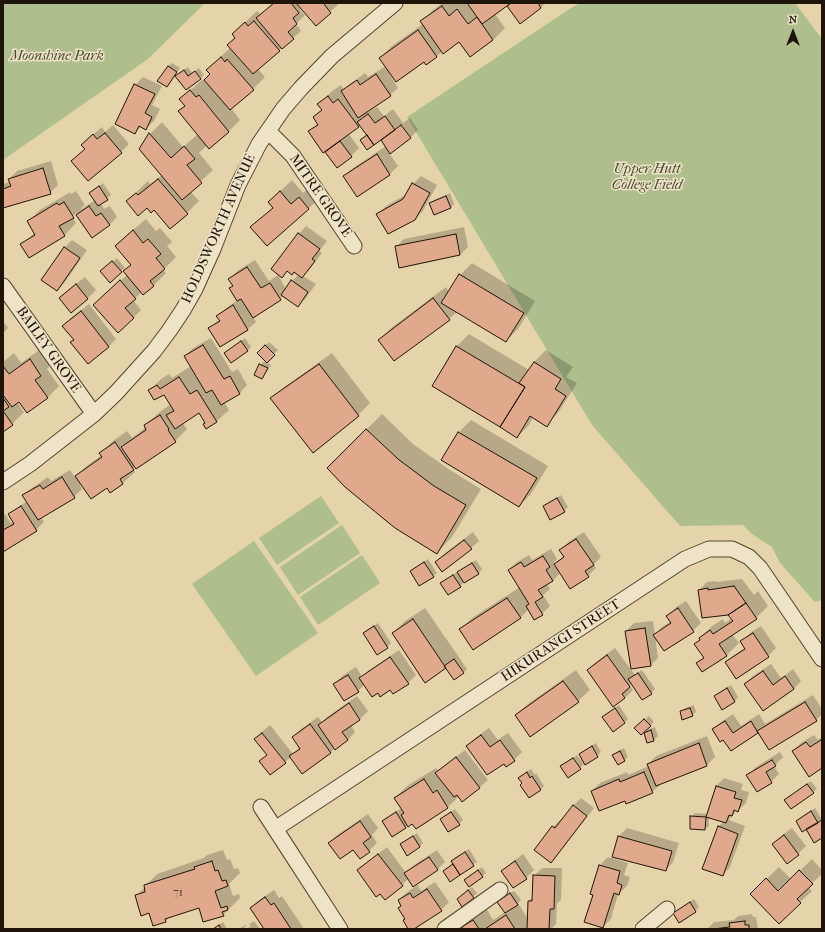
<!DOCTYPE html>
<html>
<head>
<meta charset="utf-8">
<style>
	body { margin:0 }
	#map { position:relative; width:825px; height:932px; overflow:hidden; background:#e5d4a9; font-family:"IM FELL French Canon",serif }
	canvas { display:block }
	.frame { position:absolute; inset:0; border:4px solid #1e140a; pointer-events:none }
	.north { position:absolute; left:773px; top:12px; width:40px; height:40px; -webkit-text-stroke:3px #eee3c7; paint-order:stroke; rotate:0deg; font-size:11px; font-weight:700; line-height:16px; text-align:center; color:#1e140a }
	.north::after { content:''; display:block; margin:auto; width:14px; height:18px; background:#1e140a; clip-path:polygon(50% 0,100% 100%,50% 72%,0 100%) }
</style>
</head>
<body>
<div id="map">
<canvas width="825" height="932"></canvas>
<div class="frame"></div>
<div class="north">N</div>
</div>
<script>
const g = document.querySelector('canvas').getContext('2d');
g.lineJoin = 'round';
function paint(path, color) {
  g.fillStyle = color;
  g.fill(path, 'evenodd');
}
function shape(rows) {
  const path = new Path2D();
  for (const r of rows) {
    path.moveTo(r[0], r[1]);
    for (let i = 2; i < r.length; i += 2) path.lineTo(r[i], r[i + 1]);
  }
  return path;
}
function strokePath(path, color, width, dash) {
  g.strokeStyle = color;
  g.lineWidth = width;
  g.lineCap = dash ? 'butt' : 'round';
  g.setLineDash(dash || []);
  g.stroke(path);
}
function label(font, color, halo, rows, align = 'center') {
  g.font = font + ' "IM FELL French Canon",serif';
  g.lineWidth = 3;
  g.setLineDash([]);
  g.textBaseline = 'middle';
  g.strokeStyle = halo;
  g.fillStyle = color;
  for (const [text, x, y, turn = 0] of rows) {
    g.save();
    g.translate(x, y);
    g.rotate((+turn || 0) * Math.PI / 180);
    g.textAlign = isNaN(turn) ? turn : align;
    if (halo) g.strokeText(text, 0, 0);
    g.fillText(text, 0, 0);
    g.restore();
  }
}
paint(shape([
	[3,3,205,3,148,59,3,160],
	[580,3,795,3,822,39,822,600,815,602,780,563,772,547,767,544,752,534,743,525,680,526,592,425,407,117,568,10],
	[321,496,339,523,277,565,259,538],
	[342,525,360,553,298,595,280,567],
	[254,541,318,633,256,676,192,584],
	[362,555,380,583,318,625,300,597]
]), '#aebe8d');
paint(shape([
	[274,3,340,3,316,24,302,8,300,10,305,15,296,24,301,31,293,38,258,69,265,77,253,89,231,108,240,120,228,132,207,145,199,153,213,170,190,191,199,201,187,213,154,209,127,201,148,181,150,184,162,175,140,149,150,134,162,122,183,147,198,134,186,105,181,99,193,88,203,79,204,81,211,74,207,70,230,48,236,37,233,34,257,11,261,15],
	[442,3,460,3,461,4,463,3,545,3,541,8,520,22,507,5,495,14,505,28,493,40,470,56,460,41,442,51,436,57,389,73,398,88,390,95,367,111,368,112,377,107,384,116,393,109,403,123,410,118,418,130,410,138,389,153,398,166,390,174,357,196,345,176,353,168,386,146,381,139,368,135,361,124,348,133,359,148,351,156,326,152,330,148,310,132,318,123,314,117,322,109,319,104,331,92,341,85,344,90,350,84,365,73,368,77,386,66,380,58,392,46,423,24,421,22,433,10],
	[172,63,180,68,170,83,167,86,168,67],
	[188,67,192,73,199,68,204,75,200,79,177,76],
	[143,77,162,86,152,105,160,109,154,121,146,128,141,126,135,133,116,123,135,85],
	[113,125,129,144,121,152,86,149,90,137,102,127,105,132],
	[51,161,58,185,50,193,3,207,3,184,10,182,9,179,17,171],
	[421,176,437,185,423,211,415,219,378,214,386,206,407,194,413,184],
	[292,180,303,193,311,186,321,197,309,208,267,245,252,228,273,207,269,202],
	[103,183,111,195,101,203,104,209,110,206,117,217,109,225,92,236,76,213,73,217,76,223,65,235,22,245,34,233,28,222,40,210,70,192,71,194,76,191,85,205,81,208,82,209,95,200,91,193],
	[450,193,454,204,451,207,430,204,434,200],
	[146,219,156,231,160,228,172,242,167,246,176,257,163,270,166,273,154,285,143,294,142,292,133,300,141,310,133,318,102,297,127,275,125,271,131,264,116,246,128,234],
	[306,226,327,241,319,251,322,253,310,269,303,276,316,284,306,298,298,306,284,296,280,299,253,317,256,322,248,329,210,328,220,319,218,316,226,308,238,300,231,288,233,285,230,279,237,271,255,260,269,281,278,275,286,289,292,281,299,274,294,271,288,271,282,276,299,234],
	[464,227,468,247,460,255,396,247,404,239],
	[72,240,87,250,65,282,57,290,64,248],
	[117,258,125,268,121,271,105,268],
	[472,263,535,301,518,329,506,341,457,312,449,319,379,340,391,328,446,287,449,292,460,275],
	[85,277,96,290,88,298,71,311,60,298,68,290],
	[89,304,116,339,109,346,88,363,75,340,64,326,71,318],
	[3,321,8,328,3,333],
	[469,334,529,370,534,362,546,350,573,367,566,377,577,383,558,413,546,425,533,417,529,425,517,437,433,385,457,346],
	[211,338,232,372,238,369,247,385,240,393,224,402,229,410,217,421,206,422,200,412,182,422,187,429,175,441,136,466,133,469,135,472,123,483,111,492,107,487,81,484,80,485,82,489,74,497,41,517,44,522,36,530,3,551,3,516,5,514,11,523,14,522,10,515,18,507,27,501,24,495,32,488,48,477,51,481,70,470,75,477,88,465,102,455,101,453,113,441,127,431,132,438,146,427,145,426,157,414,171,404,164,393,149,391,161,379,169,374,172,378,191,366,185,356,193,348],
	[245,338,251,347,247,351,225,353],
	[269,342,278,350,267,362,258,353],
	[42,348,52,363,47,369,59,386,47,398,19,401,17,402,24,412,12,424,3,431,3,362,14,353,21,363],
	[332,353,370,403,358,415,272,398,284,387],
	[264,361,271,365,265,374,262,378,260,365],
	[382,414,413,444,450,470,481,489,452,537,437,553,328,468],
	[471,420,548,466,531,494,519,506,442,460,459,432],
	[561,495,568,507,564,511,544,506,548,503],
	[473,532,479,541,471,548,436,562,444,554],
	[584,532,601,557,594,564,596,568,588,576,570,588,560,573,553,581,547,584,550,589,543,595,550,606,542,614,529,609,520,618,460,630,472,618,520,587,509,570,517,562,529,555,532,560,551,549,557,559,554,562,555,564,564,556,561,550,568,542],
	[428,559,437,573,433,576,411,571,415,568],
	[476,560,482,569,479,573,464,582,460,586,445,580,457,572,458,573,462,569],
	[742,579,754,595,758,591,768,606,756,618,732,634,739,643,727,655,702,671,697,663,704,657,696,644,701,639,700,638,712,626,723,619,725,623,732,618,728,613,699,590,707,582,716,581,716,582],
	[686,601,701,623,693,631,655,636,658,658,650,666,626,631,634,623,653,621,655,635,662,627,671,621,667,616,675,608],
	[425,608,467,669,463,673,446,667,393,633,405,621],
	[378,623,391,643,387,647,365,633,368,629],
	[761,626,776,648,768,656,726,662,734,655,746,647,742,641,750,633],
	[615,648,635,675,642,670,655,689,651,693,632,684,630,686,633,690,625,698,588,670,596,662],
	[399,650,416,675,408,683,378,692,364,685,358,691,335,684,342,676,356,667,362,677,368,671],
	[771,664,781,678,793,669,801,681,794,689,745,684,753,676],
	[576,670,590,690,578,701,516,715,528,704],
	[731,685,738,697,735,701,723,708,715,696,719,693],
	[813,695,822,709,822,714,816,720,759,731,731,749,724,738,714,729,721,722,733,714,741,726,759,714,765,724],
	[357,696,368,711,360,719,351,725,355,732,348,740,335,748,331,752,303,773,291,757,285,762,261,761,267,754,255,739,263,731,270,725,293,754,300,747,293,737,301,729,318,717,322,722,327,717],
	[619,705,628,719,625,722,613,731,607,714],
	[694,705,696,712,692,715,681,712,685,708],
	[649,716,654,722,645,731,655,727,658,736,654,740,648,742,644,731,636,728],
	[489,728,498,740,508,733,522,752,514,760,506,766,504,762,467,746,475,738],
	[814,735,818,740,822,737,822,767,793,751,801,743],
	[707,736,715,757,707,765,660,784,660,785,652,792,625,800,592,791,600,783,627,772,628,775,649,766,648,764,656,756],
	[596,743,601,752,597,756,580,754,584,751],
	[624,748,628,757,624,760,614,755,617,752],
	[465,750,488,780,480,787,463,800,459,796,448,807,416,827,413,822,392,835,383,821,387,817,402,808,395,798,407,786,436,768,438,771,445,765],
	[780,752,783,757,774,766,779,774,771,782,748,775,756,767],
	[577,755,584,764,580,768,562,766],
	[531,769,535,775,536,773,544,786,541,789,529,797,523,783,519,778],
	[724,778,743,784,741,790,749,792,746,803,738,811,736,810,734,814,729,820,745,826,730,867,723,875,718,827,724,821,709,817,709,826,705,829,691,817,695,813,708,814,716,786],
	[811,781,817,789,813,792,785,800,789,797],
	[581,798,594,808,558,854,551,862,553,827,561,819,562,820,573,806],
	[815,808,821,818,822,818,822,837,807,828,797,821,801,817],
	[455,809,463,820,459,824,441,819,445,816],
	[368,814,378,828,372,835,377,843,369,851,360,857,354,848,329,843,337,835],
	[627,828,679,843,673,862,666,870,619,836],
	[792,828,806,846,798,854,773,844,781,836],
	[417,833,423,843,420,846,401,844,405,841],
	[387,847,406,873,414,865,437,850,445,862,437,870,409,878,402,885,358,871,366,863],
	[469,849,477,862,473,865,444,871,454,863,452,861,456,857],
	[223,850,227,860,230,859,234,869,238,868,240,873,229,884,233,896,239,894,240,898,223,915,199,906,171,916,166,921,154,925,149,912,136,896,145,887,145,886,157,874,204,858,207,855],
	[523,854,534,870,526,878,503,871,511,863],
	[608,857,628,863,624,875,630,877,627,886,618,894,611,919,603,927,594,894,592,894,600,865],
	[812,859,822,870,822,874,808,887,812,891,800,902,751,894,779,867,791,879],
	[482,867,486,873,482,876,465,880,469,876],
	[542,868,562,868,561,900,557,903,556,924,551,929,528,929,528,927,526,929,464,929,463,927,475,915,486,908,493,920,505,912,499,902,502,898,514,891,521,900,518,903,528,919,529,901,533,897,534,876],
	[435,882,449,902,441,910,414,928,414,929,408,929,402,905,399,900,407,892,418,885,421,891],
	[472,887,477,893,473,897,462,895],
	[274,890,279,898,282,896,304,929,265,929,251,908,259,900],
	[694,899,699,907,695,911,680,921,678,910],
	[752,914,753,917,756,917,758,929,707,929,714,922,734,920,738,916],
	[254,921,260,929,246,929,251,926,249,924,242,929,239,929,245,925,246,926],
	[223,922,226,927,224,929,214,929]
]), '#0003');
const building = shape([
	[274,3,291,3,299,13,293,18,297,24,288,32,294,39,282,49,256,18,274,3],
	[296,3,325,3,324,4,331,13,316,26,296,3],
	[467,3,511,3,482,24,467,3],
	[511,3,538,3,541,8,520,24,507,6,511,3],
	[442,6,449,16,457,9,468,24,477,17,493,40,470,57,459,42,443,54,420,21,442,6],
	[254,21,280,51,253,74,227,45,235,38,232,34,245,22,248,26,254,21],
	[418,30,437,57,426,65,424,62,396,82,379,58,418,30],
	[221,57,225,62,227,59,254,90,230,110,204,80,210,74,206,70,221,57],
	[168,66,177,72,167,87,157,81,168,66],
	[184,70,188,76,195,71,201,79,186,90,175,76,184,70],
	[376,74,391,96,358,118,341,91,357,80,360,85,376,74],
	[134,84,155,94,145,113,152,117,146,130,139,126,135,134,115,124,134,84],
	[190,90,196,97,199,95,229,132,209,149,178,111,185,106,179,99,190,90],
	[328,96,333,103,338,99,359,127,323,153,308,131,318,125,313,117,322,110,317,104,328,96],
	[368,114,375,123,385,116,395,130,374,145,357,122,368,114],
	[401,125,411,138,390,154,381,140,401,125],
	[105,133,122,153,88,181,71,161,85,149,81,145,93,134,97,139,105,133],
	[149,133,171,158,184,146,195,159,187,165,202,183,182,200,139,149,149,133],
	[367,135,374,145,367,150,360,140,367,135],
	[340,141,352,157,337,168,325,152,340,141],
	[377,154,390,175,357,197,343,176,377,154],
	[43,168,51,194,3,208,3,189,11,186,8,179,43,168],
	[158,179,188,214,170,229,154,210,151,213,147,208,138,216,126,201,136,193,138,195,158,179],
	[412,183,430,193,415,220,388,234,376,214,403,199,412,183],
	[99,186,108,200,98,206,89,193,99,186],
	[280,191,291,204,299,197,309,209,267,246,250,227,273,208,268,202,280,191],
	[446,196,451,208,434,215,429,203,446,196],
	[64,202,74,218,59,226,65,236,29,258,20,244,35,235,27,221,57,203,59,205,64,202],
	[89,206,96,216,101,213,110,225,92,238,76,215,89,206],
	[133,230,143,243,148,239,161,254,156,258,165,269,150,281,154,286,143,295,123,271,131,265,115,246,133,230],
	[298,233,320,249,312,259,315,261,302,278,294,272,292,275,287,271,282,278,271,269,298,233],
	[456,234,460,255,399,268,395,246,456,234],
	[64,247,80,258,57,291,41,280,64,247],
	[112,261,122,272,110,283,100,271,112,261],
	[247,267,261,288,270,283,281,300,253,318,241,299,237,301,229,288,233,286,228,279,247,267],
	[459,274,524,313,506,342,441,303,459,274],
	[120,280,136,299,125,308,134,318,118,333,93,305,120,280],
	[291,280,308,292,298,307,281,295,291,280],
	[76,284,88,299,71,313,59,298,76,284],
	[433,298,450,320,394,361,378,340,433,298],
	[233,305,248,330,220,347,208,328,220,321,216,316,233,305],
	[81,311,109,347,88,364,70,342,74,340,62,326,81,311],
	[241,341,248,351,231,363,224,353,241,341],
	[203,345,224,379,230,376,240,394,221,405,212,390,206,393,184,356,203,345],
	[265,345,275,355,267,363,257,353,265,345],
	[456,346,525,387,500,427,432,386,456,346],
	[30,359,41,376,35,380,48,398,27,413,19,402,12,407,3,395,3,366,9,374,30,359],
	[534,362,561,379,555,389,566,396,547,427,530,416,517,438,500,427,525,387,519,383,534,362],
	[259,364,268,368,262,379,254,375,259,364],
	[319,364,359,416,313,453,270,398,319,364],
	[179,377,190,394,197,390,217,422,206,429,203,424,205,423,199,413,175,429,166,415,174,411,164,395,154,400,148,390,157,385,160,389,179,377],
	[3,398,9,407,3,411,13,425,3,432,3,398],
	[160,415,169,429,168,430,176,442,136,469,121,447,146,430,144,425,160,415],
	[366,429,398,459,434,486,466,505,437,554,395,528,345,487,327,468,366,429],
	[458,432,537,478,519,507,441,460,458,432],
	[115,442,134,470,120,479,123,484,110,493,107,488,91,499,75,476,102,457,99,453,115,442],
	[62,477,75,498,38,520,22,495,40,485,43,489,62,477],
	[557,498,565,512,550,520,543,506,557,498],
	[21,506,37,531,3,552,3,530,14,524,8,514,21,506],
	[576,539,594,565,585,571,589,577,570,589,554,564,564,557,559,550,576,539],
	[464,540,472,549,442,572,435,562,464,540],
	[543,556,550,567,546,570,553,581,538,590,543,597,535,602,543,615,534,620,526,606,529,604,508,570,521,562,524,567,543,556],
	[424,562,434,577,419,586,410,571,424,562],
	[472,563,479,574,464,583,457,572,472,563],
	[453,575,461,587,448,595,440,583,453,575],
	[734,586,746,603,728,615,702,618,698,590,708,588,708,590,734,586],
	[507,598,521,618,473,650,459,629,507,598],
	[746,603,757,619,719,644,727,656,702,672,696,663,704,658,694,644,700,640,699,638,710,630,713,634,733,621,728,615,746,603],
	[678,608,694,632,664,651,653,635,671,623,666,616,678,608],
	[413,619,446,668,425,683,392,633,413,619],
	[374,626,388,648,377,655,363,633,374,626],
	[645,628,651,666,631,669,625,631,645,628],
	[753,633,769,657,736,679,725,662,745,649,740,641,753,633],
	[607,655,630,687,622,694,625,698,613,707,587,670,607,655],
	[390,657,409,684,393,694,390,690,380,697,378,693,372,697,359,678,390,657],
	[454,659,464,673,454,680,444,666,454,659],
	[763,671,773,685,785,676,794,689,763,711,744,684,763,671],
	[638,673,652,694,642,700,628,679,638,673],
	[348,675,359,692,344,701,333,684,348,675],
	[563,681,579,702,530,737,515,715,563,681],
	[727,688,735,702,722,710,714,696,727,688],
	[805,702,817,721,769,750,757,731,805,702],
	[349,703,360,720,342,732,348,740,335,750,318,725,349,703],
	[615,708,625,723,613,732,602,717,615,708],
	[690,708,693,716,682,720,680,711,690,708],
	[644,719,651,726,641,735,634,728,644,719],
	[725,721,733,733,751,721,758,733,731,751,723,740,720,742,712,729,725,721],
	[310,724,331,753,302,774,289,756,300,749,292,737,310,724],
	[651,730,654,741,647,743,644,733,651,730],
	[262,733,286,763,270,775,259,761,267,755,254,739,262,733],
	[481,735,490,747,500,740,515,761,506,767,504,764,487,775,466,746,481,735],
	[821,740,822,741,822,768,809,777,792,751,806,742,810,747,821,740],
	[699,743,707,766,656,786,647,764,699,743],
	[592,746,598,757,585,765,579,754,592,746],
	[620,751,625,761,618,765,612,755,620,751],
	[456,757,480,788,462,802,457,795,454,797,435,773,456,757],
	[573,758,581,769,568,778,560,766,573,758],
	[772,760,776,766,766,772,772,783,757,792,746,775,772,760],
	[527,772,530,778,532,776,541,790,529,798,520,785,522,783,518,778,527,772],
	[644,772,653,793,626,804,625,801,599,811,591,791,619,779,620,782,644,772],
	[424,779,433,793,437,790,448,808,416,829,412,824,408,827,401,815,404,813,394,798,424,779],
	[807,784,814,793,791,809,784,800,807,784],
	[716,786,736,792,734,798,742,800,738,812,734,810,732,816,729,815,726,823,706,817,716,786],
	[573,805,587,816,551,863,534,850,552,826,555,828,573,805],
	[811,811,818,823,802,832,796,821,811,811],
	[396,812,406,828,392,837,382,821,396,812],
	[451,812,460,825,448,832,440,819,451,812],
	[690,816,706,817,705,830,690,829,690,816],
	[822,820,822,838,814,843,806,829,822,820],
	[360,821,371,837,363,843,370,852,360,859,353,850,340,859,328,843,360,821],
	[718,826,738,834,723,876,702,869,718,826],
	[784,835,799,855,787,864,772,844,784,835],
	[413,836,420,847,407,856,400,844,413,836],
	[618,836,672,851,666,871,612,857,618,836],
	[465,852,474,866,460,875,451,861,465,852],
	[378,854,403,886,385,900,380,894,376,897,357,870,378,854],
	[429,857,438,870,413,887,404,873,429,857],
	[212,861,215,871,218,870,222,881,226,880,228,886,215,891,221,908,227,906,228,910,222,912,224,916,203,922,199,908,165,919,166,922,153,926,149,913,141,916,135,895,145,892,144,885,195,869,194,867,212,861],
	[515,861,527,879,513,888,501,871,515,861],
	[453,864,460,875,450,882,443,871,453,864],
	[599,865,620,871,617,883,622,885,619,895,614,893,603,928,584,922,593,895,590,894,599,865],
	[478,870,483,877,469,887,464,880,478,870],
	[799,870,813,884,797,899,801,903,779,924,750,894,766,878,778,891,799,870],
	[533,875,555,876,554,909,550,909,549,929,527,929,528,901,532,901,533,875],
	[427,889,442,911,414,929,408,929,403,920,405,919,398,908,401,906,398,900,410,893,413,898,427,889],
	[468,890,474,898,462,907,457,899,468,890],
	[510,893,518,905,505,913,497,902,510,893],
	[265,897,271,905,274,903,291,929,264,929,250,908,265,897],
	[690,902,696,912,679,923,673,913,690,902],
	[506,915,515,929,485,929,506,915],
	[473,920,479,929,463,929,462,927,473,920],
	[745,921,745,925,749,925,749,929,713,929,730,927,729,923,745,921],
	[219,925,221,929,213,929,219,925]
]);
paint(building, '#e0a98c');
strokePath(building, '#1e140a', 1);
const minor = shape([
	[268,131,293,156,354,246],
	[3,286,94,414],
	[3,482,30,464,94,414,116,393,154,351,169,331,183,310,195,289,213,249,238,185,259,144,283,109,301,88,332,56,395,3],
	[261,807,285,844,340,929],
	[275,829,685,559,709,549,732,549,749,557,760,568,822,659],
	[445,929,500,890],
	[643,929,667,909]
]);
strokePath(minor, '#504432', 17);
strokePath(minor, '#eee3c7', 15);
label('12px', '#4e392a', null, [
	["71",178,893]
]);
label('italic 14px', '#494731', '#eee3c7', [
	["Moonshine Park",57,57],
	["Upper Hutt",647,170],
	["College Field",647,186]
]);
label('14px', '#1e140a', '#eee3c7', [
	["MITRE GROVE",320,196,55],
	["HOLDSWORTH AVENUE",219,229,-66],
	["BAILEY GROVE",48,350,55],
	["HIKURANGI STREET",561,641,-33]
]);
</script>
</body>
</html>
